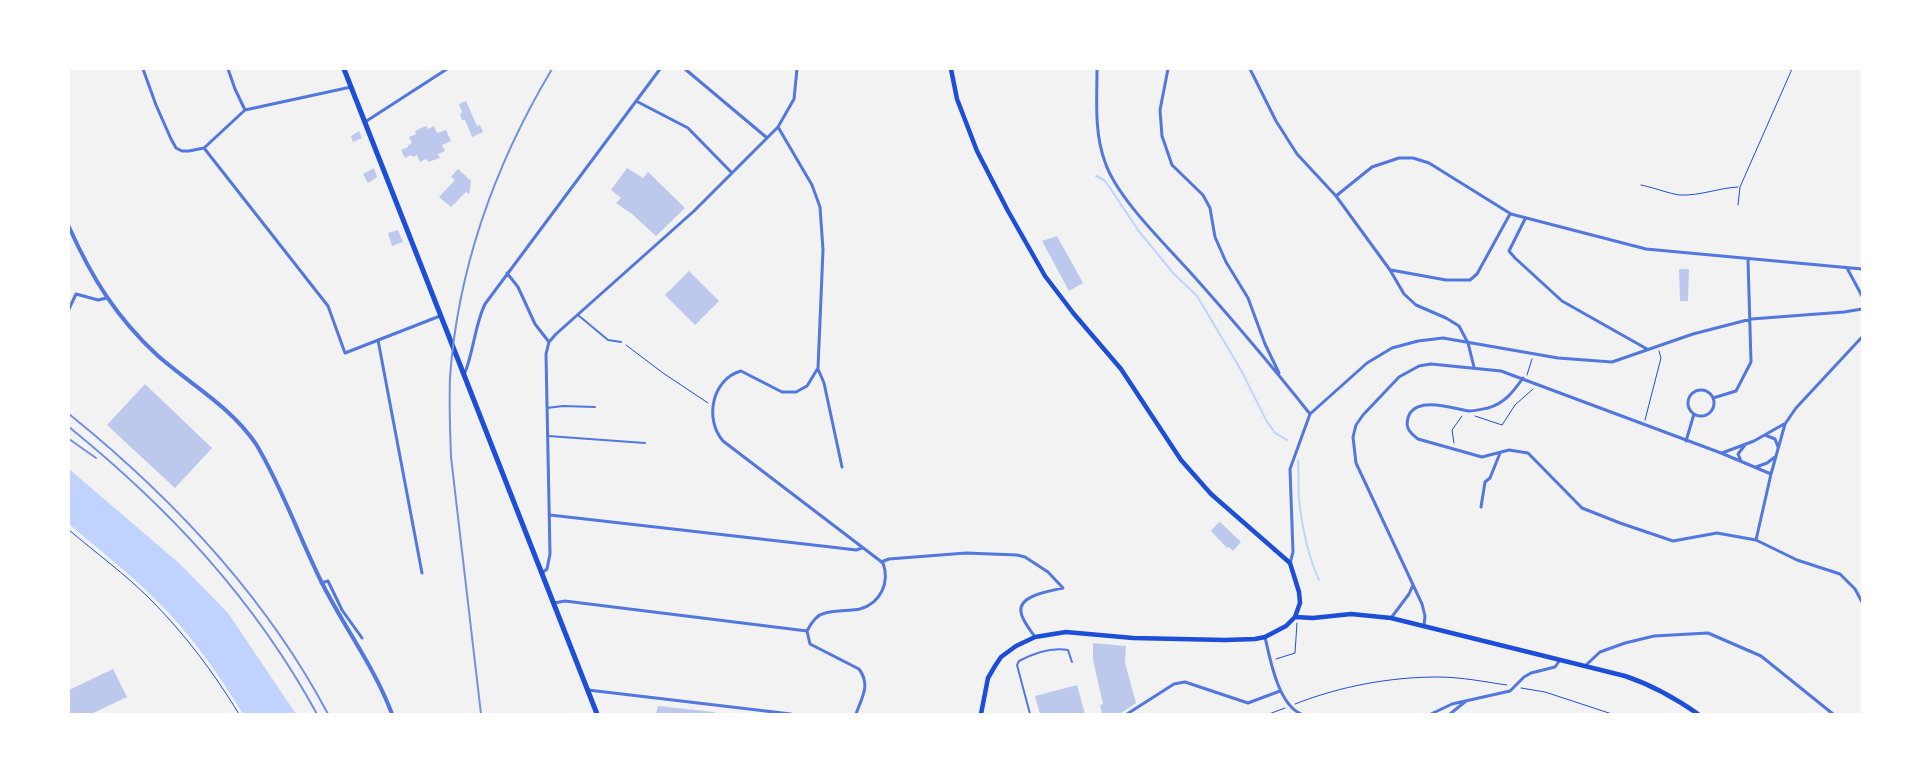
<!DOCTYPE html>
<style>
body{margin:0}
#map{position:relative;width:1931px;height:783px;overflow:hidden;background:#f2f2f2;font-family:Cabin,sans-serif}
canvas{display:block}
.frame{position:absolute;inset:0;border:70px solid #fff;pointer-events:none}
</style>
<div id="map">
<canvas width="1931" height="783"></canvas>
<div class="frame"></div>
</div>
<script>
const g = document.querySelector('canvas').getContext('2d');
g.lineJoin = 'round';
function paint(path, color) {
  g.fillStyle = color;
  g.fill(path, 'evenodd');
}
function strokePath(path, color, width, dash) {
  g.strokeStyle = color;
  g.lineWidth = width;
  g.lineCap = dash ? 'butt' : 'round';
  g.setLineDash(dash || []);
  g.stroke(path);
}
paint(new Path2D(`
 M69,469L180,564L228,613L296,714H243C218,673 190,633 155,599C128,572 98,549 69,524Z`), '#bfd3fe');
strokePath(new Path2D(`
 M1096,176L1104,180L1110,188L1138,230L1173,273L1197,296L1241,370L1266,420L1275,433L1287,440
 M1298,460C1299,473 1298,487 1299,500C1302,526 1308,556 1319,580`), '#bfd3fe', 2);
paint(new Path2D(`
 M466,101L477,126L480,125L483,132L472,137L465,120H462L460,115L462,112L459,104Z
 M426,126L428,129L434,126L437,133L446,130L451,141L442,145L445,151L438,154L440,158L428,162L426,159L420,162L417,155L413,157L411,155L405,158L401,150L408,147V145L412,143L409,137L416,134L415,131Z
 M359,131L362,138L353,142L351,136Z
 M374,168L377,177L368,183L363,174Z
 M627,168L643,178L648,172L685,208L656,236L632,214L616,203L621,198L611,190Z
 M458,169L471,181L470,190L469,194L466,192L451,207L439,197L455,180L451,177Z
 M398,230L403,242L392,246L388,233Z
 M1057,236L1083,283L1069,291L1042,241Z
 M1679,269H1689L1688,301H1680Z
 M689,271L719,301L695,325L665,295Z
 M145,384L212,448L175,488L107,425Z
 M1220,522L1241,542L1233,551L1229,547L1227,548L1211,531L1217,524Z
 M1093,643L1126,646L1125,663L1136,703L1121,713L1123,714H1102L1100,705L1103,704L1093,660Z
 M113,669L127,697L91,714H69V690Z
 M1077,685L1085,714H1040L1035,696Z
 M658,706L715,712V714H656Z`), '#bdc9ec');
strokePath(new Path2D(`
 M1641,185C1652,187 1670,194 1680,195C1700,196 1718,188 1738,187
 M1738,205L1740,187L1792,69
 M626,345L663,373L708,403
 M1527,375L1532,359
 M1475,416L1502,425L1515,405L1533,389
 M1645,420L1661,358L1659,351
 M1454,443L1452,430L1462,416
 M69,530C96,553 125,574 150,599C185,634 214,673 239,714
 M1276,659L1295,653L1297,623
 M1521,688L1545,692L1612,714
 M1295,704C1341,686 1390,677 1438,677C1462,677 1485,682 1507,685
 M1269,714L1285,708`), '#1d4ed8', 1);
strokePath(new Path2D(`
 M578,315L608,340L621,342
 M547,408L563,406L595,407
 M548,436L645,443
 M1030,714L1017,665L1019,661C1034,653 1051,647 1068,650L1072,662`), '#5277de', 2);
strokePath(new Path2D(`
 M143,69L156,105L171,139L176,148L182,151H189L204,148L245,110L351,87
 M228,69L235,89L245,110
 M685,69L766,137
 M797,69L794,99L778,127L812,185L820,207L823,250L818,368L807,386L796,392H782L741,371C712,379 704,419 723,441L883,563C890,582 881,603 860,609C849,611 837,610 825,613C816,615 811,623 807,631
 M1097,69C1097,100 1094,132 1105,162C1117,198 1165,244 1190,272C1232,319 1272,366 1310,414
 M1168,69L1160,110L1162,136L1172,165L1203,195L1210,208L1215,237L1226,262L1248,298L1265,344L1279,373
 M1250,69L1276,121L1297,154L1336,196L1390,270L1404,294L1416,305L1446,318L1459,326L1468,343L1474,367
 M636,101L688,128L731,172
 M365,122L447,69
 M204,148L328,306L345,353L440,316
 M1336,196L1372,167L1399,158H1413L1429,163L1511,214L1646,249L1862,269
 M1525,219L1509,251L1515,258L1562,301L1647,349
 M1847,268L1862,296
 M1391,270L1446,280H1470L1477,274L1510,214
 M507,273L518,287L535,324L549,342
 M69,309L76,294L98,300L107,298
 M378,340L422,573
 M818,369L824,383L842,467
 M464,375C474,352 474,327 485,304L660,69
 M1523,378C1513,392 1505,403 1488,408C1483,409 1475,411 1469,411C1454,409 1421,397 1410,413C1408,417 1406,423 1408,428C1410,433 1413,435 1418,439L1482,457L1509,450L1528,453L1582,508L1620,523L1673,541L1717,533L1756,540L1797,560L1840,574L1855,589L1862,602
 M1688 403a13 13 0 1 1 26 0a13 13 0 1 1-26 0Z
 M1713,398L1736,391L1751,362L1748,260
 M1765,435L1775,439L1778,447
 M1686,441L1694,414
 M1722,453L1754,441L1784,424
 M1741,461L1738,454L1745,445
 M1756,467L1767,463L1775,457
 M1481,507L1485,482L1490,478L1500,453
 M550,515L831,547L856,550L862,548
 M1756,540L1771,474L1785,424L1796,408L1862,337
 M881,562L889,559L966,553L1017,555L1025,557L1048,572L1063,588C1051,591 1018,595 1021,612C1022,621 1030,629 1035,637
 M1290,563L1293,552L1290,469L1310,414L1367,363L1392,348L1418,341L1443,338L1558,358L1612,362L1693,334L1751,319L1844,312L1862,309
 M542,573L547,569L550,554L546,354L549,342L556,334L694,211L778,127
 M321,583L328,581L342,610L362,638
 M554,603L565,601L807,631
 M1391,618L1409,594L1413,585
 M1424,626L1425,616L1422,604L1356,463L1353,437L1356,425L1363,415L1399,377L1419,366L1431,364L1501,371L1721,453L1771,474
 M807,631L810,644L859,669C871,685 862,697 856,714
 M1265,637C1270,659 1278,704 1301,714
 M1585,666L1600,652L1625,643L1654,636L1708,633L1761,656L1833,714
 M588,690L791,714
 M1127,714L1174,684L1185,682L1248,703L1280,691
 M1431,714L1452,704L1510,691L1524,677L1531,673L1555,667L1560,660
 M1450,714L1466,701`), '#5277de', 3);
strokePath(new Path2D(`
 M69,227C92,278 116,317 157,355C191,385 230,406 256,444C282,487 299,537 322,583C344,627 375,668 392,714`), '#5277de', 4);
strokePath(new Path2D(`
 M951,69L957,99L977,151L1008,211L1045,276L1074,314L1121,369L1181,460L1211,494L1290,563L1299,592L1300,603L1295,617L1286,626L1265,637L1255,639L1225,640L1133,638L1066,632L1035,637L1016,646L1001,657L995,666L988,678L981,714
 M1295,617L1313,618L1351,614L1391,618L1625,676C1652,685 1675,698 1698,714`), '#1d4ed8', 4.5);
strokePath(new Path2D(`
 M344,69L597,714`), '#1d4ed8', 5);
strokePath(new Path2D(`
 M69,414C173,498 265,595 328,714
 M69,427C170,509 254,599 317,714
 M69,439L96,458
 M481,714L451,457C450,430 449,404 450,377C458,267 496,163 552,69`), '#7290e2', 2);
</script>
